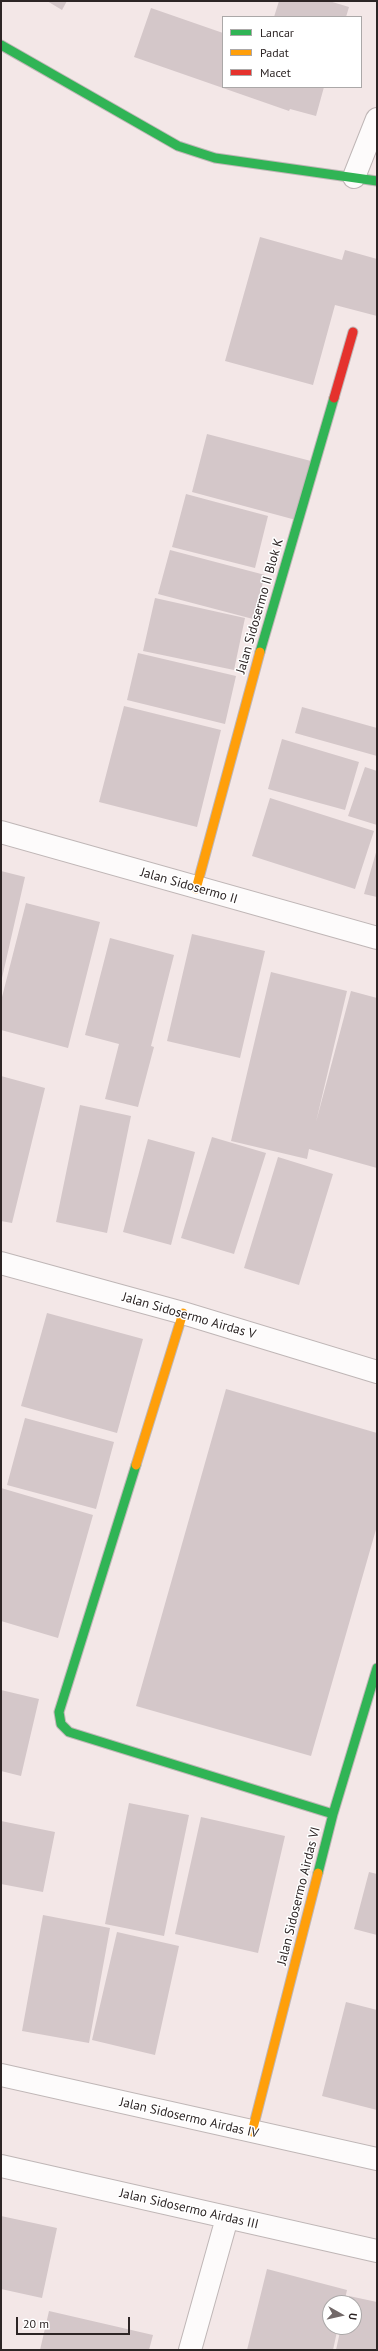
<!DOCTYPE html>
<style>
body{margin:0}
#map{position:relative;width:378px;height:2351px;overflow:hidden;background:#f3e7e7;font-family:"PT Sans",sans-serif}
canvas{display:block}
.frame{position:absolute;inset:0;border:2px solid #2d2525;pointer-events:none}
.legend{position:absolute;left:222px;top:16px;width:140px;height:72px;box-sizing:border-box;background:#fff;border:1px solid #aba8a8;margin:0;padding:5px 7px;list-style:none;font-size:12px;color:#2d2525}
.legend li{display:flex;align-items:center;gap:8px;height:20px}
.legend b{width:20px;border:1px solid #aba8a8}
.north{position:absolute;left:322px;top:2295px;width:40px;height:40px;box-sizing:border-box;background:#fff;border:1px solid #aba8a8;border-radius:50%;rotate:98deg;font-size:11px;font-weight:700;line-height:16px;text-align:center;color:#2d2525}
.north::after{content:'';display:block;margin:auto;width:14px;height:18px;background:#726969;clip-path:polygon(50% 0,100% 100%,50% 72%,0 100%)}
.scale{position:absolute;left:16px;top:2317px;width:114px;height:18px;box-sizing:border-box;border:2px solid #2d2525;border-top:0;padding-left:5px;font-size:12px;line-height:14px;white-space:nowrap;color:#2d2525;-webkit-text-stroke:3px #fff;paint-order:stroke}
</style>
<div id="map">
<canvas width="378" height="2351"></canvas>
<div class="frame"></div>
<ul class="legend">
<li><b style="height:5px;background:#30b455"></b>Lancar</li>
<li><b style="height:5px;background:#ff9f0a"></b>Padat</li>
<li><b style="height:5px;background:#e5322d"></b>Macet</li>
</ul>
<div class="north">U</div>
<div class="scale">20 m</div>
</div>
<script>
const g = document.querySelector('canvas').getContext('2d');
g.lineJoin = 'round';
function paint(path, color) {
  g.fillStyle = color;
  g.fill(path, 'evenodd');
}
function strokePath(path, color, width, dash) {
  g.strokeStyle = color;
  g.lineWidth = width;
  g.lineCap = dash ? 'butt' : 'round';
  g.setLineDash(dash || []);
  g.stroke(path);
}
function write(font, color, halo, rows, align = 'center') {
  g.font = font + ' "PT Sans",sans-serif';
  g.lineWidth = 3;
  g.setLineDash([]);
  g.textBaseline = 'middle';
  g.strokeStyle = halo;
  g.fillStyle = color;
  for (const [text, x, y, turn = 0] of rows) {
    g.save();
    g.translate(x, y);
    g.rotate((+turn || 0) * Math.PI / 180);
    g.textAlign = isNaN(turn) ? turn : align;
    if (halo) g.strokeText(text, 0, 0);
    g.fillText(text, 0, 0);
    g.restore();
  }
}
paint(new Path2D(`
 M47,1H67L62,10Z
 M279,1H329L349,7L346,17H274Z
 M151,8L223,33V87H324L316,116L290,109L289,111L134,57Z
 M260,237L342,260L345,250L377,259V316L335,305L313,385L225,361Z
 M207,434L311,461L296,520L192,492Z
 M186,494L268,516L255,568L172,547Z
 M170,550L265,575L253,619L158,594Z
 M155,598L245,618L234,670L143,651Z
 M138,653L236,676L225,724L127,700Z
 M124,706L221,730L197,827L99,802Z
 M302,707L377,728V756L295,733Z
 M282,739L359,762L345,810L268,789Z
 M365,767L377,771V825L348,816Z
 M270,798L374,831L355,889L252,856Z
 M377,849V897L364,894Z
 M1,871L25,877L2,978H1Z
 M26,903L100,922L68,1048L1,1030V1001Z
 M192,934L265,951L240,1058L167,1041Z
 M110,938L174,955L151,1046L154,1047L138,1107L105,1099L119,1044L85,1035Z
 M271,972L347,991L316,1122L351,991L377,998V1168L309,1149L307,1159L231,1141Z
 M1,1076L45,1088L12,1223L1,1221Z
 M80,1105L131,1116L107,1233L56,1222Z
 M212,1137L266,1153L234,1254L181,1238Z
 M148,1139L195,1152L171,1245L123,1232Z
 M278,1157L333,1174L299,1285L244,1268Z
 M47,1313L143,1339L117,1433L21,1406Z
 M226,1389L377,1433V1526L311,1756L136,1706Z
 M25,1418L114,1442L96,1509L7,1485Z
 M1,1488L93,1515L58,1638L1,1621Z
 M1,1690L39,1699L21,1776L1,1771Z
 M129,1803L189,1815L164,1936L105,1924Z
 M201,1817L285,1836L258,1953L175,1934Z
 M1,1821L55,1832L43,1892L1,1884Z
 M369,1872L377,1874V1935L354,1929Z
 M43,1915L110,1928L89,2043L22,2031Z
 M117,1932L179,1946L155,2055L92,2040Z
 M346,2002L377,2010V2110L322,2096Z
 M1,2216L57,2228L42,2298L1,2289Z
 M267,2269L347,2290L344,2303H330V2327H338L333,2350H247Z
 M349,2296L377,2302V2350H336L341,2327H354V2303H347Z
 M49,2311L153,2335L149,2350H40Z`), '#d4c7c9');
const street = new Path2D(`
 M354,177L377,119
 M1,832L377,938
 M1,1263L183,1313L377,1372
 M1,2075L377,2159
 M1,2166L377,2251
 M190,2350L227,2218`);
const fast = new Path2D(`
 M1,45L178,146L215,158L377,181
 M260,652L334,398
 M136,1465L59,1712L61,1724L69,1732L333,1814
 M318,1873L333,1814L377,1668`);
const slow = new Path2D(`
 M196,889L260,652
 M136,1465L183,1313
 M252,2132L318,1873`);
const jam = new Path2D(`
 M334,398L353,332`);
strokePath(street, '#bfb6b6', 24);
strokePath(fast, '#bfb6b6', 11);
strokePath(slow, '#bfb6b6', 11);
strokePath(jam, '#bfb6b6', 11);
strokePath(street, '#fdfbfb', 22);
strokePath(fast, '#30b455', 9);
strokePath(slow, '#ff9f0a', 9);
strokePath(jam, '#e5322d', 9);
write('13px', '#2d2525', '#fff', [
 ["Jalan Sidosermo II Blok K",260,606,-74],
 ["Jalan Sidosermo II",189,886,16],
 ["Jalan Sidosermo Airdas V",189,1316,16],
 ["Jalan Sidosermo Airdas VI",299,1896,-76],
 ["Jalan Sidosermo Airdas IV",189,2118,13],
 ["Jalan Sidosermo Airdas III",189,2209,13]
]);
</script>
